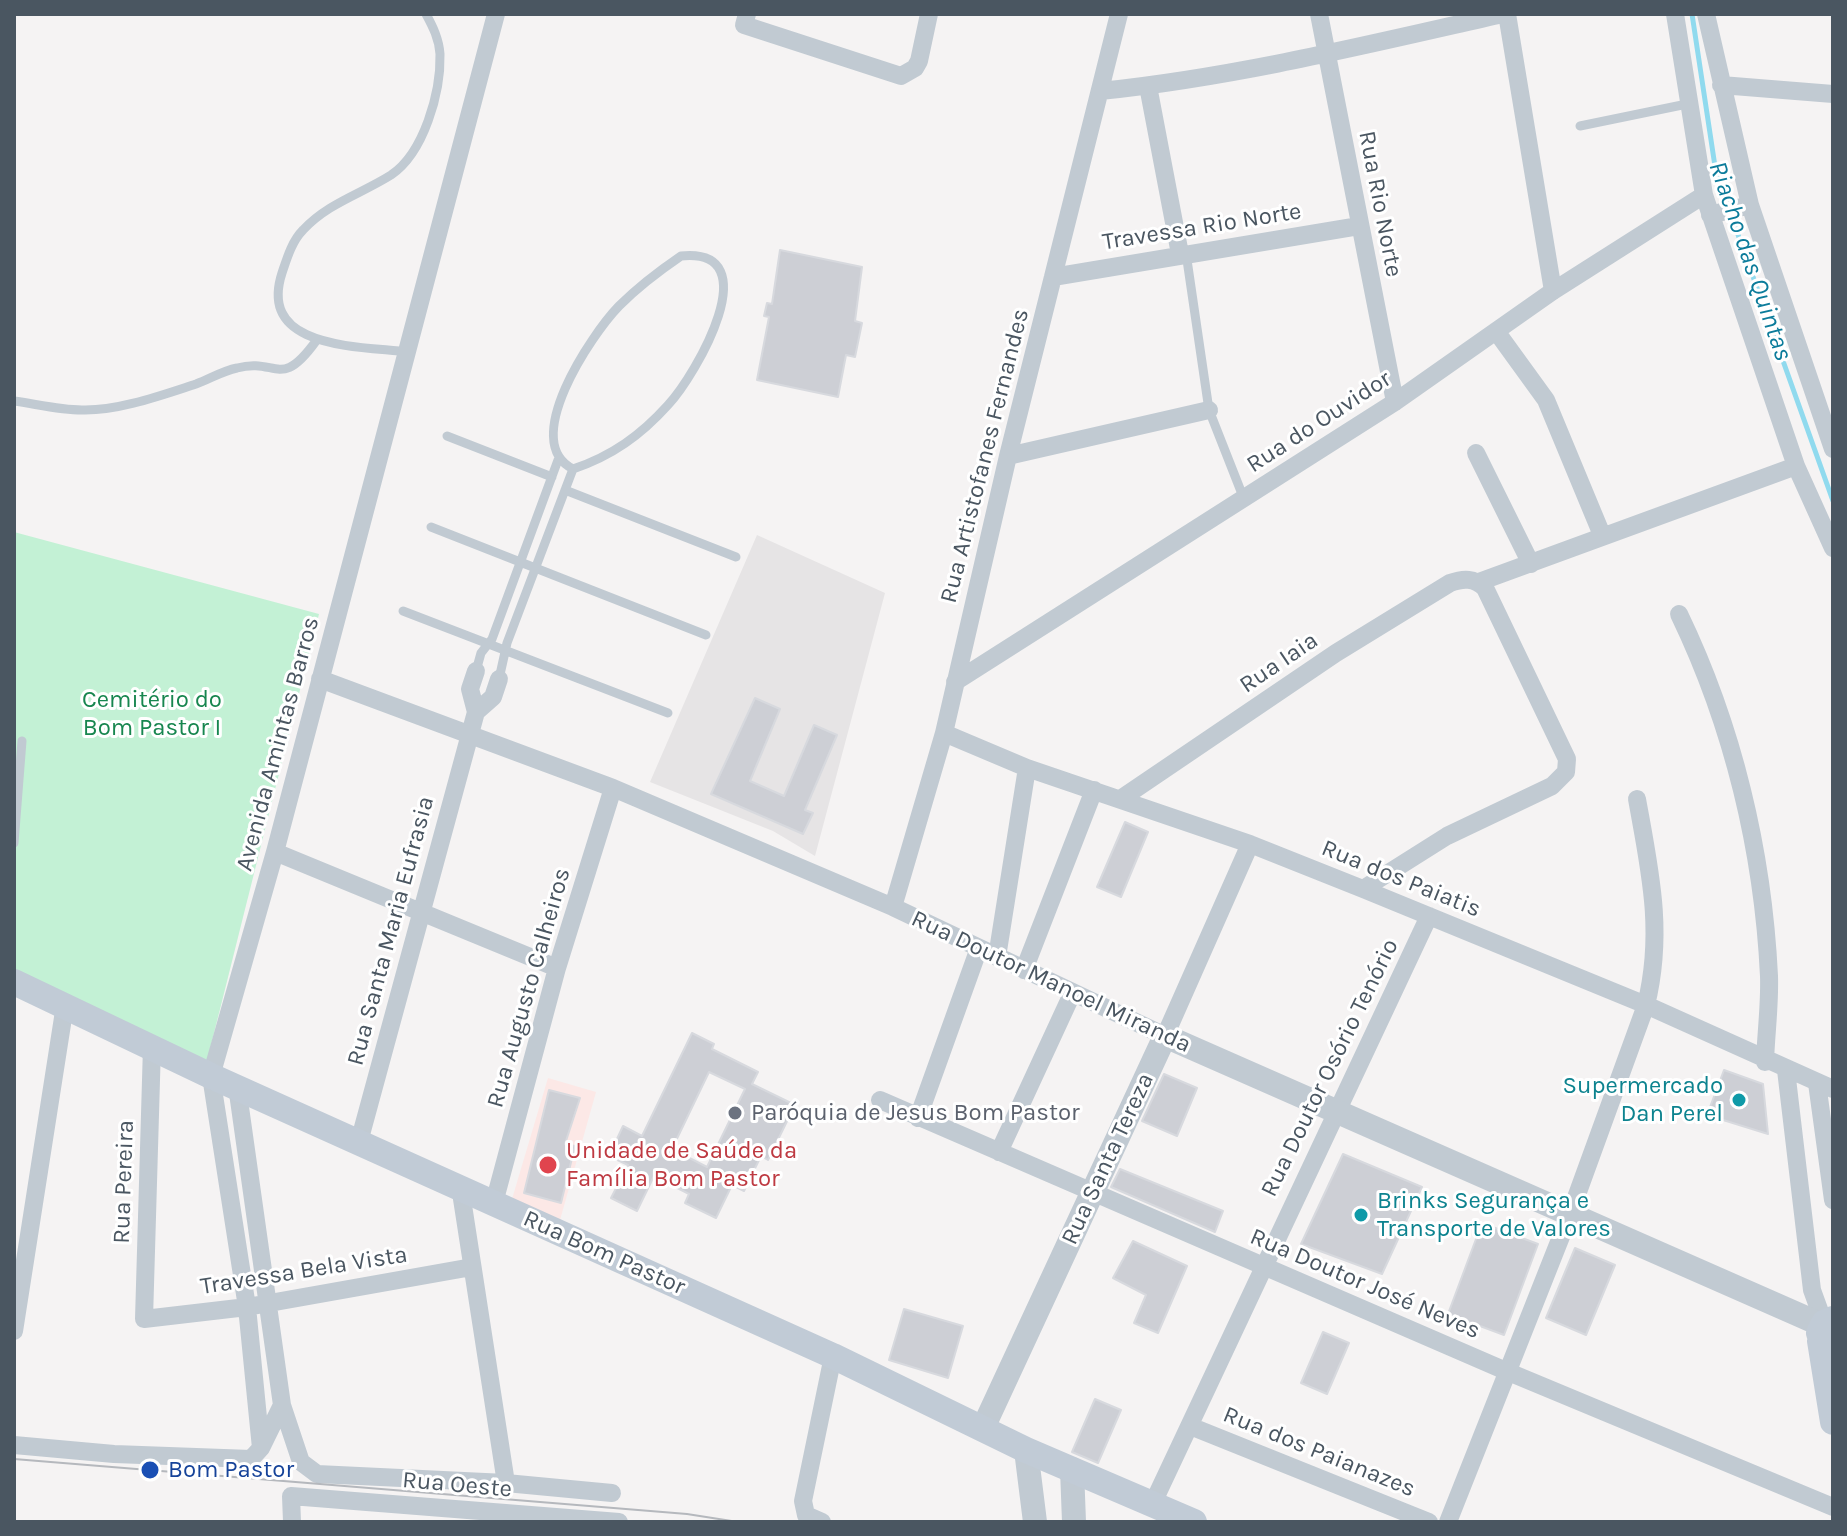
<!DOCTYPE html>
<meta charset="utf-8">
<style>
body{margin:0}
#map{position:relative;width:1847px;height:1536px;overflow:hidden;background:#f5f3f3;font-family:Karla,sans-serif}
canvas{display:block}
.frame{position:absolute;inset:0;border:16px solid #4a5661;pointer-events:none}
</style>
<div id="map">
<canvas width="1847" height="1536"></canvas>
<div class="frame"></div>
</div>
<script>
const g = document.querySelector('canvas').getContext('2d');
g.lineJoin = 'round';
function paint(path, color) {
  g.fillStyle = color;
  g.fill(path, 'evenodd');
}
function strokePath(path, color, width, dash) {
  g.strokeStyle = color;
  g.lineWidth = width;
  g.lineCap = dash ? 'butt' : 'round';
  g.setLineDash(dash || []);
  g.stroke(path);
}
function write(font, color, halo, rows, align = 'center') {
  g.font = font + ' Karla,sans-serif';
  g.lineWidth = 6;
  g.setLineDash([]);
  g.textBaseline = 'middle';
  g.strokeStyle = halo;
  g.fillStyle = color;
  for (const [text, x, y, turn = 0] of rows) {
    g.save();
    g.translate(x, y);
    g.rotate((+turn || 0) * Math.PI / 180);
    g.textAlign = isNaN(turn) ? turn : align;
    if (halo) g.strokeText(text, 0, 0);
    g.fillText(text, 0, 0);
    g.restore();
  }
}
paint(new Path2D(`
 M757,535L885,593L815,856L773,831L650,782Z`), '#e6e4e5');
paint(new Path2D(`
 M548,1078L596,1092L560,1220L512,1199Z`), '#fce8e6');
paint(new Path2D(`
 M14,532L319,614L206,1065L14,975Z`), '#c3f1d5');
strokePath(new Path2D(`
 M1692,14L1716,173L1833,501`), '#90daee', 5);
const building = new Path2D(`
 M780,250L862,267L855,321L862,323L855,357L846,355L838,397L757,380L769,317L764,316L767,303L772,304Z
 M755,698L780,709L750,781L784,796L814,725L837,735L805,810L813,813L803,834L711,794Z
 M1125,822L1148,832L1121,897L1097,887Z
 M692,1033L714,1044L712,1049L758,1072L752,1084L795,1105L768,1160L761,1156L744,1191L732,1185L716,1218L685,1203L689,1194L654,1176L637,1211L611,1198L628,1165L609,1156L623,1126L642,1136ZM709,1072L745,1089L707,1167L672,1149Z
 M1724,1070L1763,1084L1768,1134L1707,1115Z
 M1164,1074L1197,1088L1177,1136L1142,1121Z
 M549,1090L580,1098L565,1144L575,1146L561,1203L524,1193Z
 M1343,1154L1422,1187L1382,1274L1301,1244Z
 M1120,1169L1223,1211L1215,1232L1111,1187Z
 M1482,1223L1538,1244L1504,1335L1448,1314Z
 M1133,1241L1187,1266L1158,1333L1134,1323L1146,1295L1113,1278Z
 M1575,1248L1615,1265L1586,1335L1546,1318Z
 M904,1309L963,1326L948,1378L889,1360Z
 M1323,1332L1349,1343L1327,1394L1301,1383Z
 M1095,1399L1121,1410L1098,1463L1072,1452Z`);
paint(building, '#cdcfd5');
strokePath(building, '#d7d9de', 2);
strokePath(new Path2D(`
 M1580,126L1687,104
 M1186,253L1209,410L1244,499
 M681,256C770,247 696,375 668,405C641,435 612,456 573,469C519,442 591,335 619,306C638,287 659,271 681,256Z
 M408,352C361,346 257,350 282,273C287,258 292,241 303,230C328,203 361,194 391,175C424,153 441,92 440,54C439,39 433,27 426,14
 M14,401C36,404 59,410 82,410C118,411 162,395 196,384C210,379 222,371 237,368C277,357 280,391 316,341
 M447,436L552,477
 M565,490L736,557
 M431,527L706,635
 M403,611L668,713
 M476,671L481,653L492,639L558,460
 M499,679L507,643L573,469
 M14,843L22,741`), '#c1cad2', 9);
strokePath(new Path2D(`
 M747,14L744,25L901,76L915,68L919,61L929,14
 M1319,14L1395,402
 M1507,14L1553,291
 M1675,14L1704,195L1796,466L1833,548
 M1706,14L1750,205L1833,449
 M1721,85L1833,94
 M1148,86L1180,254
 M1100,91C1236,77 1370,44 1503,14
 M1710,215L1750,205
 M1053,277L1359,226
 M1496,331L1546,400L1602,535
 M1476,453L1531,564
 M1008,456L1209,410
 M1479,582L1796,466
 M1679,614C1733,726 1763,851 1769,976C1770,1004 1766,1033 1765,1062
 M320,679L613,788L893,907L1165,1036L1250,844
 M955,682L1395,402L1553,291L1704,195
 M476,712L493,697L499,679
 M944,733L1027,768L1250,844L1363,889L1646,1005L1833,1089
 M1122,798L1336,653L1450,583C1464,578 1474,578 1485,588L1567,759L1566,772L1552,786L1447,836L1363,889
 M275,852L557,968
 M893,907L944,733L1008,456L1119,14
 M997,957L1027,768
 M1024,970L1094,790
 M152,1046L144,1319L247,1307L472,1267
 M1786,1070L1812,1290L1824,1323
 M1817,1083L1833,1200
 M237,1086L282,1405L301,1462L317,1474L506,1483
 M880,1100L1506,1371L1833,1507
 M918,1118L979,948
 M359,1142L476,712L470,689L476,671
 M999,1152L1072,994
 M460,1186L506,1483L612,1493
 M494,1203L557,968L613,788
 M14,1331L65,1005
 M1190,1426L1429,1522
 M14,1445L114,1454L251,1459L261,1448L282,1405
 M261,1448L247,1307L211,1076L275,852L496,14
 M1153,1503L1429,916
 M292,1522L291,1496L619,1522
 M822,1522L806,1515L803,1501L833,1356
 M1448,1522L1570,1214L1646,1005C1664,932 1650,871 1637,799`), '#c1cad2', 18);
strokePath(new Path2D(`
 M983,1428L1165,1036L1822,1325
 M1026,1450L1035,1522
 M1072,1469L1074,1522`), '#c1cad2', 24);
strokePath(new Path2D(`
 M14,982L211,1076L833,1356L1026,1450L1194,1522
 M1820,1341L1833,1422
 M1830,1351L1823,1346L1819,1333L1824,1323L1833,1319`), '#c1cbd6', 26);
strokePath(new Path2D(`
 M14,1459L687,1514L738,1522`), '#b5b8bd', 2);
for (const [x, y, r, color] of [
 [1739,1100,8,"#0f9aa8"],
 [735,1113,8,"#6b7280"],
 [548,1165,10,"#e0444e"],
 [1361,1215,8,"#0f9aa8"],
 [150,1470,10,"#1a4fb4"]
]) {
  const dot = new Path2D();
  dot.arc(x, y, r, 0, 2 * Math.PI);
  g.fillStyle = color;
  g.fill(dot);
  strokePath(dot, '#fff', 3);
}
write('24px', '#4a5661', '#fff', [
 ["Rua Rio Norte",1380,204,79],
 ["Travessa Rio Norte",1202,227,-9],
 ["Rua do Ouvidor",1319,422,-33],
 ["Rua Artistofanes Fernandes",985,456,-76],
 ["Rua Iaia",1279,663,-34],
 ["Avenida Amintas Barros",278,744,-75],
 ["Rua dos Paiatis",1401,879,22],
 ["Rua Santa Maria Eufrasia",391,931,-75],
 ["Rua Doutor Manoel Miranda",1051,982,25],
 ["Rua Augusto Calheiros",529,988,-74],
 ["Rua Doutor Osório Tenório",1330,1068,-64],
 ["Rua Santa Tereza",1108,1159,-65],
 ["Rua Pereira",124,1182,-88],
 ["Rua Bom Pastor",604,1253,24],
 ["Travessa Bela Vista",304,1271,-9],
 ["Rua Doutor José Neves",1365,1284,23],
 ["Rua dos Paianazes",1319,1452,22],
 ["Rua Oeste",457,1485,5]
]);
write('24px', '#17864f', '#fff', [
 ["Cemitério do",152,700],
 ["Bom Pastor I",152,728]
]);
write('24px', '#0d838f', '#fff', [
 ["Supermercado",1723,1086],
 ["Dan Perel",1723,1114],
 ["Brinks Segurança e",1377,1201,"left"],
 ["Transporte de Valores",1377,1229,"left"]
], 'right');
write('24px', '#5b616d', '#fff', [
 ["Paróquia de Jesus Bom Pastor",751,1113]
], 'left');
write('24px', '#be3a42', '#fff', [
 ["Unidade de Saúde da",566,1151],
 ["Família Bom Pastor",566,1179]
], 'left');
write('24px', '#164399', '#fff', [
 ["Bom Pastor",168,1470]
], 'left');
write('italic 26px', '#0c7c9b', '#fff', [
 ["Riacho das Quintas",1750,261,71]
]);
</script>
